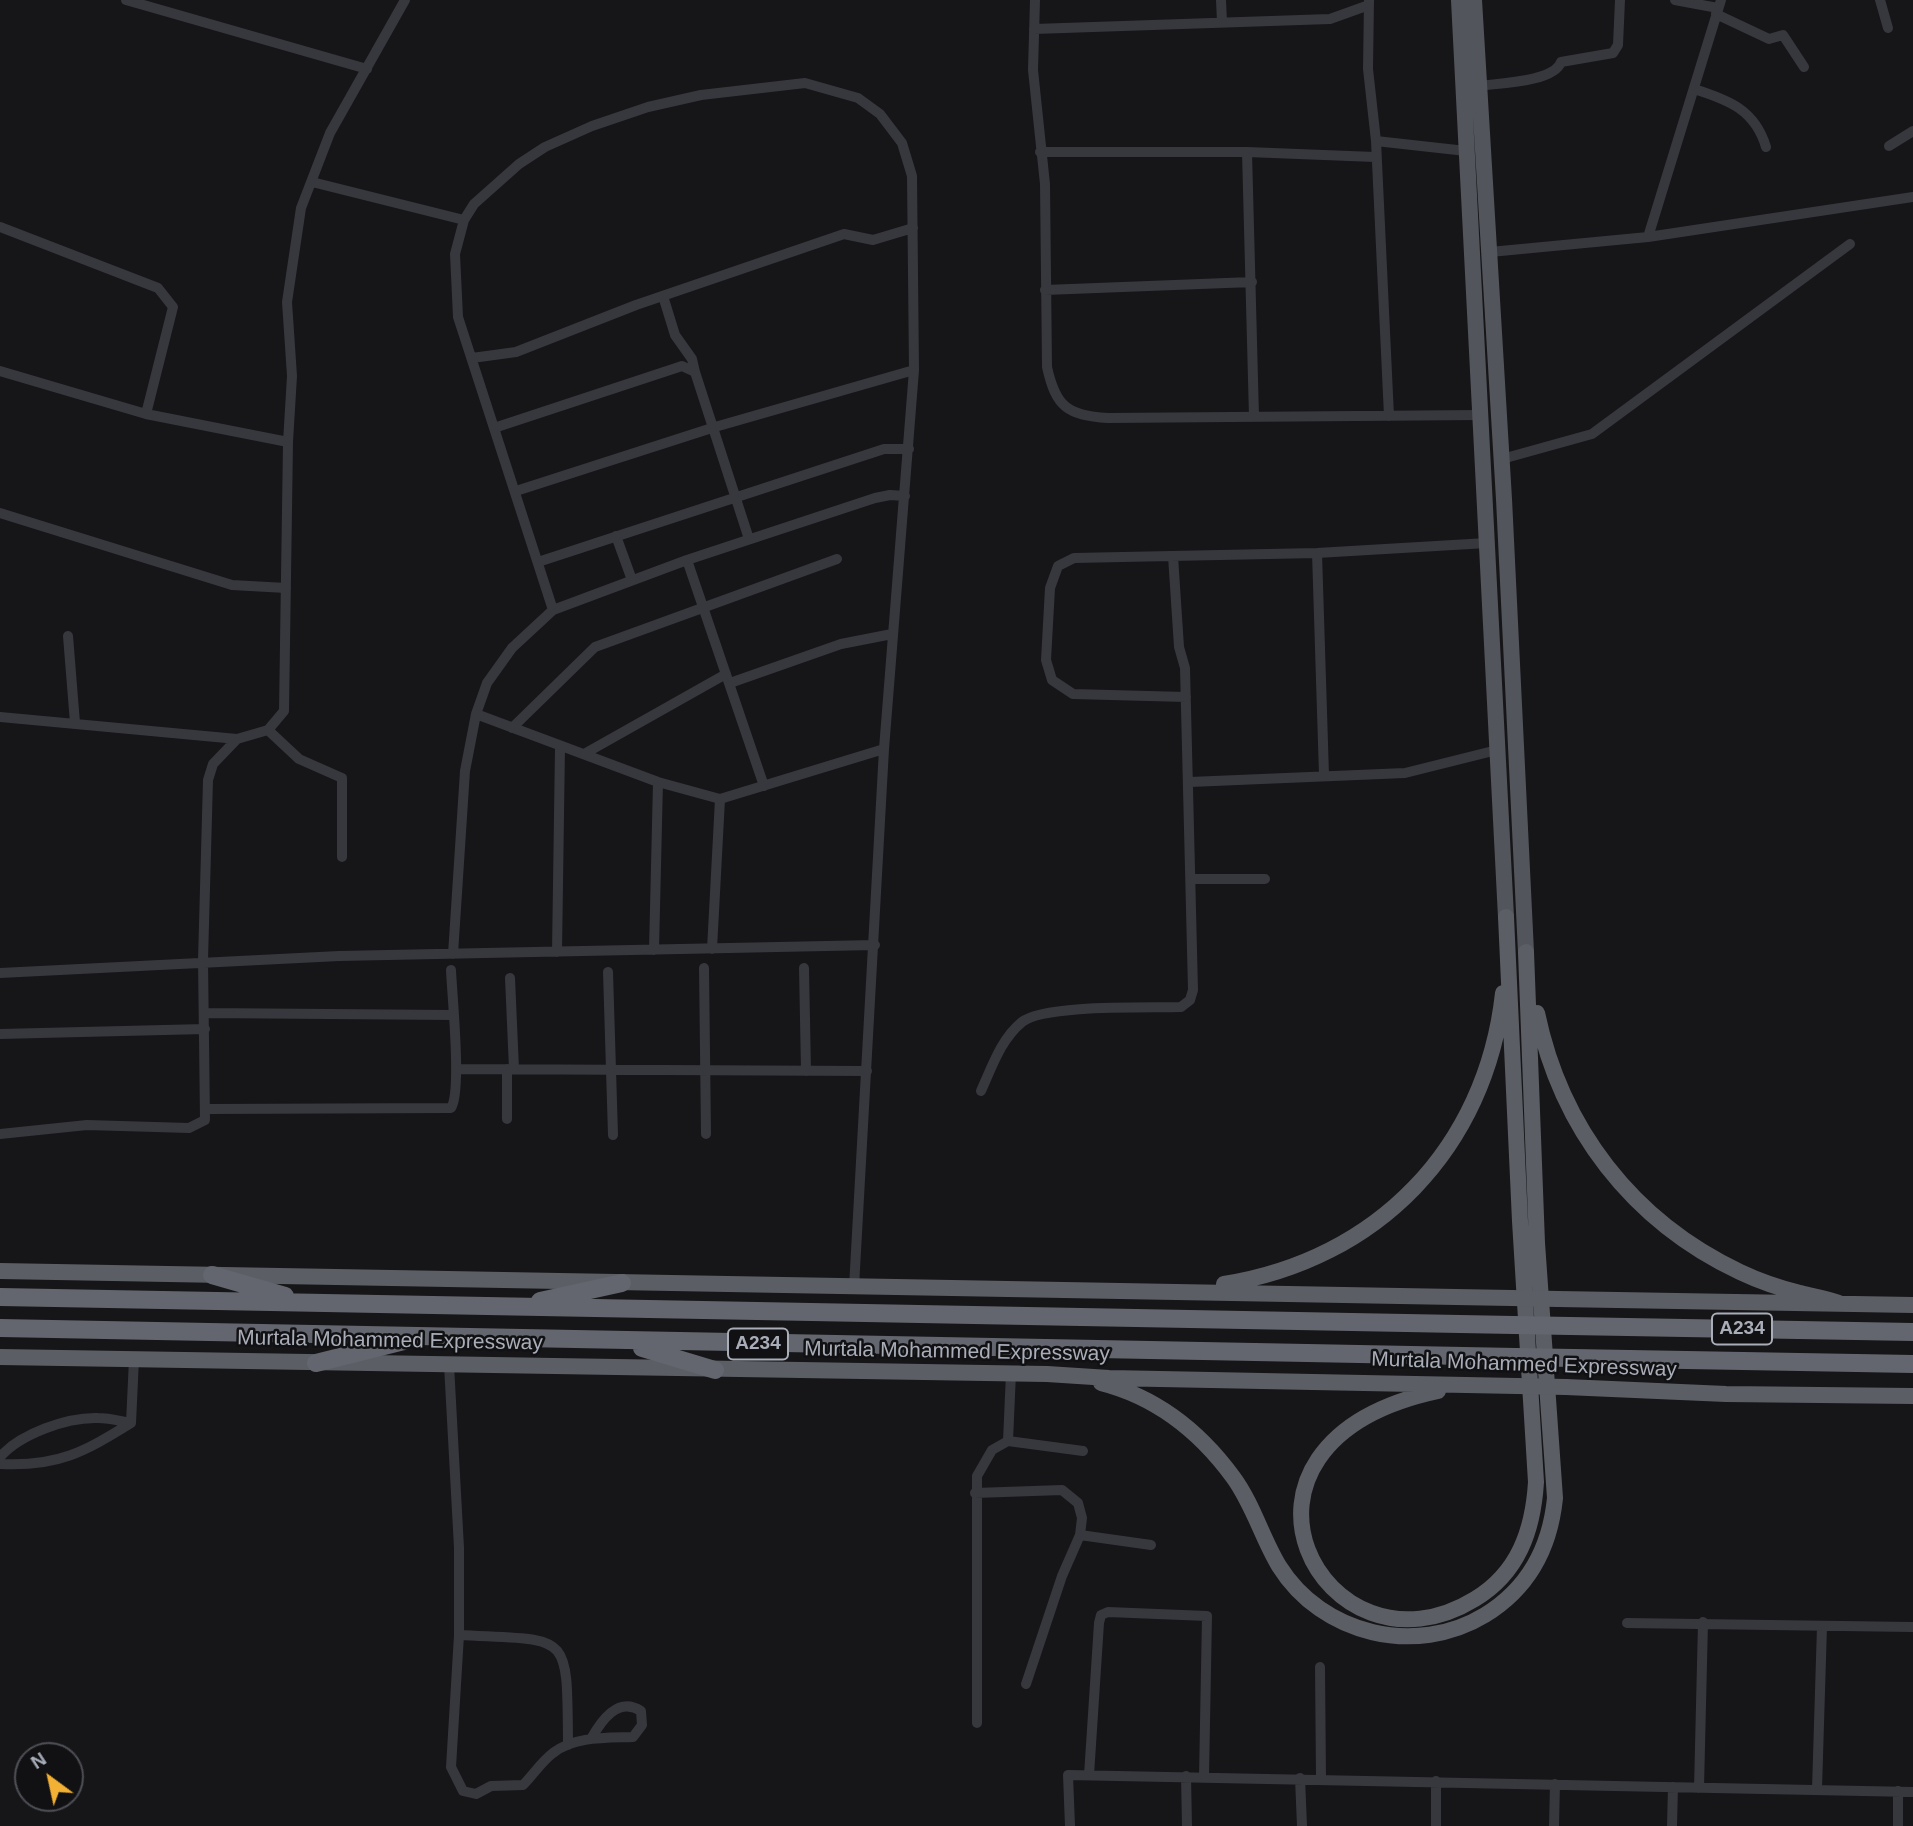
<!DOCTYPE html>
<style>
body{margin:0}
#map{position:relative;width:1913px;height:1826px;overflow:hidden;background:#161618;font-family:Helvetica,sans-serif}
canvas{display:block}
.north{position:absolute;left:14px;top:1742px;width:70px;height:70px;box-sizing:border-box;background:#111113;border:2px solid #4d4f55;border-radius:50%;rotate:327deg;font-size:19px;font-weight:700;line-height:28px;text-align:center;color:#a8adb8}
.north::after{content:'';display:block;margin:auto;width:24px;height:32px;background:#f2b134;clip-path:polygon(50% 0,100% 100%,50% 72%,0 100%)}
</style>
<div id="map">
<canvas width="1913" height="1826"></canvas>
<div class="north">N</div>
</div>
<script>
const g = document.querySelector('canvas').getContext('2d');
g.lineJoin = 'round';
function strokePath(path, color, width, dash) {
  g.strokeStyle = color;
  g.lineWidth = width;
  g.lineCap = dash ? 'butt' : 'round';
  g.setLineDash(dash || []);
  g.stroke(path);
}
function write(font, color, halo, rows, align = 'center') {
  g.font = font + ' Helvetica,sans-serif';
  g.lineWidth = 5;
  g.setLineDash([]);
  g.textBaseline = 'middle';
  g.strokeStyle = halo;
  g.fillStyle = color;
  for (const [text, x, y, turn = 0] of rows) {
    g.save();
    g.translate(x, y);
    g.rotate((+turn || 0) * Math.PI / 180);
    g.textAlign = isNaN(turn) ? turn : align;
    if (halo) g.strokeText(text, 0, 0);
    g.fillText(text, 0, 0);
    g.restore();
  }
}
strokePath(new Path2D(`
 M126,0L367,69
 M1035,0L1033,70L1045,184L1047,367C1056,408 1068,415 1108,418L1480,415
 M1221,0L1222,22
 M1369,0L1368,69L1376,141L1389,416
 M1675,0L1718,8
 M1880,0L1888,28
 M1716,14L1769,39L1783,35L1804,67
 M1034,29L1330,19L1369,5
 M1479,86C1499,83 1554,82 1561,62L1613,53L1618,45L1620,0
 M1694,89C1729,100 1755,110 1766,147
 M1376,141L1466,151
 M1889,146L1913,131
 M1040,152H1247L1375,157
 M1247,152L1254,417
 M312,182L464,220
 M0,227L158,288L173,307L146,414
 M1648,237L1721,0
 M1490,252L1648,237L1913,197
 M1045,290L1252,282
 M663,296L675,335L692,359L695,372
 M472,358L516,352L636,305L844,234L873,240L913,228
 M0,371L146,414L288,442L284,711L268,730L237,739
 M494,428L682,366L695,372L749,539
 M288,442L292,376L287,302L301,208L330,133L405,0
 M1502,459L1592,434L1850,244
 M516,491L715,427L914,370
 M0,513L232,585L286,588
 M616,536L632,580
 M1317,553L1324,775
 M687,560L764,786
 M538,562L884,449H909
 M553,610L458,317L455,254L464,220L474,204L519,164L545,147L592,126L648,107L701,95L805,83L858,98L880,114L902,143L912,176L914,370L884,749L854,1287
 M68,636L75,723
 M730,683L841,644L892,634
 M1186,697L1073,694L1052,680L1046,660L1050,588L1058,566L1074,558L1317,553L1487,543
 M476,714L658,782L720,799L884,749
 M0,717L237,739L213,764L208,780L203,960L205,1120L189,1128L87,1125L0,1134
 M512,728L595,647L837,559
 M268,730L299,759L342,778V857
 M584,754L726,674
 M1190,782L1405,773L1497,750
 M1192,879H1265
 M712,949L720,799
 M654,950L658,782
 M557,952L560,747
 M453,954L465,771L476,714L487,683L512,648L553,610L687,560L875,498L890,495L905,496
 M704,968L706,1134
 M804,968L806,1071
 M608,972L613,1135
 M0,973L339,956L875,945
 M510,978L514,1069
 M204,1013L453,1015
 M0,1034L205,1029
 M456,1069L867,1071
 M507,1069V1119
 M981,1091C992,1067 1001,1039 1022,1022C1044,1004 1149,1008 1181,1007L1190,1000L1193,990L1185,668L1179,647L1173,556
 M207,1109L451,1108C462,1092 452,995 451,970
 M449,1365L459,1548V1635L451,1767L463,1791L476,1794L491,1786L523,1785C533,1775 542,1761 553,1753C574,1736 608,1738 633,1737L642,1725L641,1711C618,1696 601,1721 591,1739
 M131,1423L134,1359
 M1008,1441L1083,1451
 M0,1457C20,1434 67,1417 98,1418C109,1418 120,1421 131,1423
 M0,1464C58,1467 84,1452 131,1423
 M975,1493L1062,1490L1078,1503L1082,1518L1080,1535L1062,1576L1026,1684
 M1080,1535L1151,1545
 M1627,1623L1913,1627
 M459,1635C571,1641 567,1629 568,1745
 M1320,1667L1321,1778
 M977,1723V1476L992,1450L1008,1441L1011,1373
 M1089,1775L1099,1623L1101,1615L1108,1612L1207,1616L1204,1777
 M1186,1776L1187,1826
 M1300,1778L1302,1826
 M1436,1781V1826
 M1699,1788L1703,1622
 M1817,1789L1822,1626
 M1070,1826L1068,1775L1913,1792
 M1554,1826L1555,1784
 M1672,1826L1673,1787
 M1898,1826V1791`), '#37383d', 10);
strokePath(new Path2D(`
 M1459,0L1506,917
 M1474,0L1504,499L1526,952`), '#53555c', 16);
strokePath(new Path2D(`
 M1537,1013C1561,1128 1632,1221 1740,1272C1759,1281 1779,1288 1800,1293C1814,1297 1828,1298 1841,1304
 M0,1271L1512,1298
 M1224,1284C1377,1260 1486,1148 1503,993
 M1558,1299L1913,1305
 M0,1357L1047,1374L1109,1378L1517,1386
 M1101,1383C1156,1397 1200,1432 1233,1477C1253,1504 1262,1538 1279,1566C1322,1635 1416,1657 1485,1615C1529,1588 1550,1548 1555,1498L1537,1243L1526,952
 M1566,1387L1726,1394L1913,1396
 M1438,1391C1191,1444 1325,1691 1475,1599C1518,1573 1533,1531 1536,1482L1520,1221L1506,917`), '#5b5e65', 16);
strokePath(new Path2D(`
 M212,1275L285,1296
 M0,1297L1514,1325
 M540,1301L622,1283
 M1570,1326L1913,1332
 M0,1328L1516,1357
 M642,1348L715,1370
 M1573,1358L1913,1364
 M316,1363L404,1341`), '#63666e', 18);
strokePath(new Path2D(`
 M1512,1298L1558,1299
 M1517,1386L1566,1387`), '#5b5e65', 16);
strokePath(new Path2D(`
 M1514,1325L1570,1326
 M1516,1357L1573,1358`), '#63666e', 18);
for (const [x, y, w] of [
 [1742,1329,60],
 [758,1344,60]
]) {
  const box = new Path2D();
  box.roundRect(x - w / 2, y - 15.5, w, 31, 5);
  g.fillStyle = '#111113';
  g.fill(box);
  strokePath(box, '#a8adb8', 2);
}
write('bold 19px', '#a8adb8', null, [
 ["A234",1742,1329],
 ["A234",758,1344]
]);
write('21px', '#a8adb8', '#111113', [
 ["Murtala Mohammed Expressway",390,1341,1],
 ["Murtala Mohammed Expressway",957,1352,1],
 ["Murtala Mohammed Expressway",1524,1365,2]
]);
</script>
